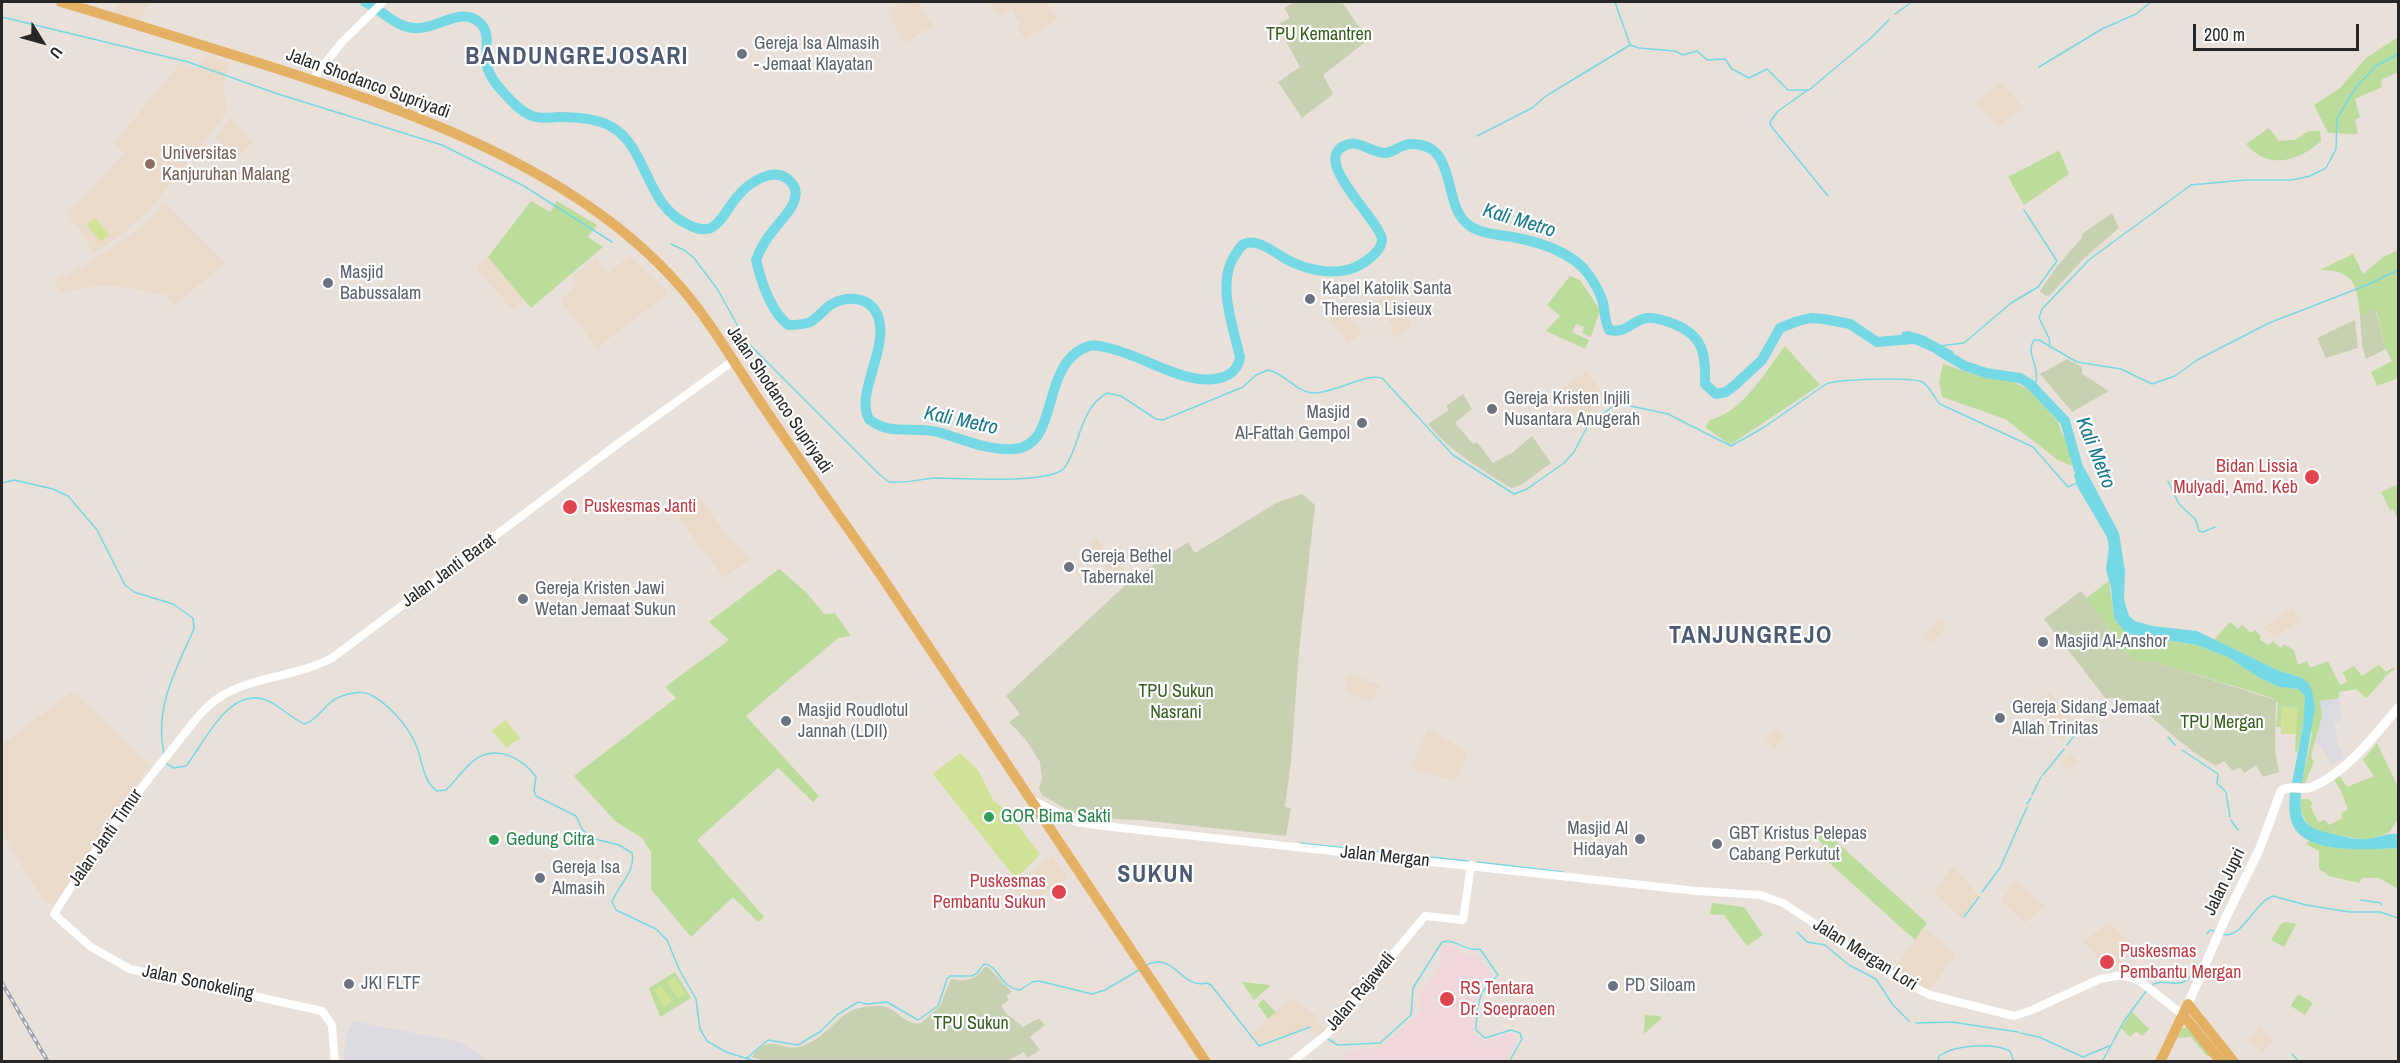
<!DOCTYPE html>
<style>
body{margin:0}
#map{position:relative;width:2400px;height:1063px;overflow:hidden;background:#e9e0da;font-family:"Archivo Narrow",sans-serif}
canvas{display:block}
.frame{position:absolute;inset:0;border:3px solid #272727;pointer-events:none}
.north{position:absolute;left:12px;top:12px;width:60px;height:60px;-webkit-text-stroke:4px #fff;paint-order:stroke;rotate:127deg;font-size:16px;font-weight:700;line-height:24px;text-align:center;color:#272727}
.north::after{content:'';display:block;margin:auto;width:21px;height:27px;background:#272727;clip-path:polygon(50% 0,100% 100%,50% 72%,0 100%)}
.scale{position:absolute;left:2193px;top:24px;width:166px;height:27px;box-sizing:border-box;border:3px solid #272727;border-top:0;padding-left:8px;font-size:18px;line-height:21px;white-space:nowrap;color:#272727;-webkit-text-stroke:4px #fff;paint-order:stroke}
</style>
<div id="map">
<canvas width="2400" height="1063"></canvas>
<div class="frame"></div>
<div class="north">U</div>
<div class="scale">200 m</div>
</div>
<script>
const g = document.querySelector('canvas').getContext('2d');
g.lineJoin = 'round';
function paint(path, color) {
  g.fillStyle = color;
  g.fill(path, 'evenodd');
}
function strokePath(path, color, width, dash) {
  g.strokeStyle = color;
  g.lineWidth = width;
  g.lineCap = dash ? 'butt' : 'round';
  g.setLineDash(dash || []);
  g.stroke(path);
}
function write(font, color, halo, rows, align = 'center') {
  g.font = font + ' "Archivo Narrow",sans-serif';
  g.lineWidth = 4.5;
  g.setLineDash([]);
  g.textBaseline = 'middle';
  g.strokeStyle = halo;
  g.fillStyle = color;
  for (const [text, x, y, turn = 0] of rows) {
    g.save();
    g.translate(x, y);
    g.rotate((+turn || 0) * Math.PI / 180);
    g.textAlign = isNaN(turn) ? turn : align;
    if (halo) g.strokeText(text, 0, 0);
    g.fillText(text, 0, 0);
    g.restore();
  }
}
paint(new Path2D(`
 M2339,698L2342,720L2333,723L2338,739L2336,741L2345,758L2332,764L2320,745L2315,743L2322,716L2319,701Z
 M353,1021L459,1042L492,1061H346L343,1056L348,1032Z`), '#dbdae1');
paint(new Path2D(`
 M120,2H150L139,21L114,13Z
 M896,2H913L915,4L918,2L933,26L904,43L888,12L898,5Z
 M990,2H1047L1058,19L1025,39L1017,26L1020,23L1012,10L998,17Z
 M206,54L230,63L223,86L227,108L223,117L151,208L123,233L94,254L78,226L74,224L67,213L125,153L114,143L180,63L197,69Z
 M2001,82L2023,108L1998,127L1976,102Z
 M230,117L253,143L236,159L216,138Z
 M165,203L225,263L174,306L163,293L160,295L145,290L106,285L60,292L54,281L85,266L113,247L134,233Z
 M630,256L668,293L597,348L560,300L577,286L571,277L596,258L608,273Z
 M488,257L525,300L512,309L476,268Z
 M1391,291L1412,325L1397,338L1390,331L1394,327L1374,303Z
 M1339,304L1362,332L1348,344L1325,312Z
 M1587,371L1608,402L1578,420L1563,408L1553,395Z
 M697,494L730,540L732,539L750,559L724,578L674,511Z
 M1096,537L1106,555L1120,547L1126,558L1120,563L1128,576L1118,585L1088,542Z
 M2293,608L2301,620L2275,637L2262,628Z
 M1939,620L1946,627L1930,643L1923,635Z
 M1348,673L1380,685L1371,702L1345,692Z
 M2049,692L2076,724L2063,740H2061L2031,706Z
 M70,693L77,695L150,765L101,834L57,903L50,904L42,897L31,881L2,833V744Z
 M1428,729L1468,752L1456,781L1411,768Z
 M1776,729L1785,739L1774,748L1765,738Z
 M2070,754L2078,762L2069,770L2061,761Z
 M1052,855L1068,877L1026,906L1012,886Z
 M1954,868L1976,892L1978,896L1962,918L1934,892L1950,869Z
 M2016,880L2044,906L2025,923L2001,901Z
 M2109,922L2135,947L2118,966L2108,957L2102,963L2084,942Z
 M1924,928L1956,954L1929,991L1923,989L1893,970Z
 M1290,998L1317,1016L1314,1020L1326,1029L1321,1035L1307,1027L1260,1044L1252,1034Z
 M2260,1028L2274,1040L2262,1052L2248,1040Z`), '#eadaca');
paint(new Path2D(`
 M1443,945H1451L1466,955L1476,956L1492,973L1488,981L1476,990L1474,1033L1487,1042L1509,1033L1517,1036V1042L1506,1061H1344L1346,1053L1352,1050L1382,1047L1421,1011L1418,994L1438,971Z`), '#efd7dc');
paint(new Path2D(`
 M2398,37V72L2381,80L2382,87L2355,99L2360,117L2355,120L2358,134L2328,133L2314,105L2340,88L2366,58Z
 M2269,128L2279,141L2295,140L2309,131H2320L2321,141C2298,162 2268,170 2246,144Z
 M2058,151L2060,152L2069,174L2024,205L2008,177Z
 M531,201L550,212L557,201L597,225L588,237L603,247L531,308L488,257Z
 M2398,250V378L2377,386L2371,372L2392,361L2386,349L2376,309L2360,316C2357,285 2355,270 2320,270L2353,254L2363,274L2383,257Z
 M1570,276L1580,280L1600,310L1591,337L1582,333L1584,327L1576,324L1572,332L1589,340L1585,349L1546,331L1560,316L1547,305Z
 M1785,346L1820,385L1733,443L1729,444L1705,427L1710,420C1744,411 1764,373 1785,346Z
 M1943,364L1982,377L2012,381L2030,390L2058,422L2062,434L2073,449L2070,458L2072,466L2058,460L2005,419L1942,397L1939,382Z
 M2398,484V519L2393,509L2390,510L2381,492Z
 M779,569L806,592L824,614L835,613L851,636L838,638L746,716L819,796L813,802L778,768L697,840L764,917L758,922L733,897L691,937L651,889V852L642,838L615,821L574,776L676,698L665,687L729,640L709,622Z
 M2109,581L2114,618L2150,643L2174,641L2197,645L2228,657L2258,677L2279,687L2298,689L2305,696C2305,716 2302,734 2297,753L2295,751L2297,708L2282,707L2281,727H2276L2278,703L2273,698L2155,662L2133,661L2086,598Z
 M2230,622L2238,629L2242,625L2251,633L2255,630L2261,637L2259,639L2268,645L2273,641L2281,648L2284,644L2294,650L2298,665L2307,661L2310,668L2328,661L2340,685L2347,682L2343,672L2354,666L2362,676L2379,665L2386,672L2394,667L2395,669C2383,676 2378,688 2366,698L2356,689L2339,692V698L2320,701L2322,716L2311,756L2314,762L2305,783H2302L2312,734L2302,678L2277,670L2214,640Z
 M2377,743L2398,787V819L2389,833L2365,840L2321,832L2309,827L2300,810L2301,799H2309L2313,804L2310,806L2318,822L2325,820L2329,825L2343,818L2341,814L2348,809L2341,791L2334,780L2340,776L2347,787L2374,776L2363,760Z
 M1820,827L1927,923L1915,940L1816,851L1823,844L1813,835Z
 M2310,840L2345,849L2398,848V889L2379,878H2362L2359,883L2329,876L2319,869V851L2306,844Z
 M1712,903L1744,907L1763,935L1747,946L1724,915L1710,914Z
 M2286,922L2296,924L2284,947L2271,940L2281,924Z
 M675,972L691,998L660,1017L649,988Z
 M1242,982L1270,985V986L1254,1000Z
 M2298,994L2313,1003L2305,1015L2291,1006Z
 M1263,999L1276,1012L1268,1019L1258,1005Z
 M2132,1012L2149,1029L2142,1036L2136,1031L2130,1037L2121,1028Z
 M1645,1015L1660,1016L1662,1018L1644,1034Z
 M2186,1027L2213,1058L2206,1055L2191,1037L2178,1038L2182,1029Z`), '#bbdc9a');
paint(new Path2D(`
 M1295,2H1342L1368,40L1323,75L1333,94L1302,118L1278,82L1300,67L1277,25L1290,18L1284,8Z
 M2112,213L2119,228L2083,259L2050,295L2046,296L2040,291L2057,266L2082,238V234Z
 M2375,308L2386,349L2366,359L2362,346L2360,316Z
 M2355,320L2358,348L2326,358L2317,338Z
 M2067,359L2082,367V374L2109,391L2072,412L2040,374Z
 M1463,394L1472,409L1455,423L1473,444L1477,442L1493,463L1512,453L1532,436L1551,463L1521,485L1511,488C1481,469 1451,452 1428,424L1449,410L1446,406Z
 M1302,494L1315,505L1299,651L1291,761L1285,807L1291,808L1286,836L1140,820L1089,818L1069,811L1042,795L1039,788L1042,779L1040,762L1026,740L1009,722L1020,714L1006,696L1131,580L1188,542L1195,553L1276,503Z
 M2081,591L2133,661L2155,662L2276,700L2275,750L2279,772L2263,777L2256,765L2244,773L2240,767L2233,771L2224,761L2216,766C2205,759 2194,753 2185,745C2167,732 2129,691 2106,699L2044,619Z
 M985,967H988L1012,992L1006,996L1009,1000L1001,1006L1007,1014L1023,1027L1039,1018L1045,1025L1030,1037L1040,1050L1027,1058L1024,1052L1005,1062H766L752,1057C768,1030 785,1055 805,1045C839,1030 836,1005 880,1006C896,1006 905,1027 921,1023L940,1006L951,979C967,982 975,980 985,967Z`), '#c7d1b2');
paint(new Path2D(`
 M95,218L109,235L101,242L87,225Z
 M2282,707L2297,708L2296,734H2281Z
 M506,720L520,738L506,748L492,730Z
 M960,753L978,770L993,800L1008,812L1040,854L1016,879L933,774Z
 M675,977L686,994L678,999L667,982Z
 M661,986L672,1002L664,1007L654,991Z`), '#cfe296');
paint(new Path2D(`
 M1909,331L1925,336L1954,352L1949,359L1914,344H1901L1902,332Z
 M2085,469L2119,533L2125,571L2124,600L2129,616L2135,621L2152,626L2197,631L2277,670L2302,678L2309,684L2312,690L2315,708L2302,783H2292L2303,726L2305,696L2298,689L2279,687L2258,677L2228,657L2197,645L2174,641L2150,643L2126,633L2114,618L2111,588L2106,569L2109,547L2107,537L2077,486L2074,474Z
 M2290,792L2301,793C2298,825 2308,829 2338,835C2346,837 2357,840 2366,839C2378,838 2386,833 2398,834V848C2371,849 2313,855 2295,829C2288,819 2289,804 2290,792Z`), '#74d9e4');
strokePath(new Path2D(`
 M1895,14L1912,2
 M2,17L188,62L278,94L442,145L524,186L612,242
 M1630,45L1639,48L1675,51L1683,55L1697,51L1707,60L1725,59L1732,69L1749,78L1767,69L1788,90H1809L1871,38L1889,20
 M2039,67L2102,29L2136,14L2151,2
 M1808,90L1778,111L1770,122L1771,126L1828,196
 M1477,136L1532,108L1546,96L1630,45L1615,2H1612
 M671,244L684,250L694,258L718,290L746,341L879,474L889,482C904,484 920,479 935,478C959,478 1053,485 1065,467C1081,444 1079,409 1107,393L1121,396L1156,419L1163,420L1243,387L1256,375L1268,370C1285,373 1297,393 1314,393C1335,393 1366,373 1382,378L1453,455L1514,494L1527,489L1564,463L1574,452L1589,423L1614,406L1626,405L1668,414L1731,446L1763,428L1826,384C1838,379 1911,377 1922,382C1930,386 1934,398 1940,404L2033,447L2068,487L2077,483
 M1939,346L1964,343L2011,303L2038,287L2057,261L2024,210
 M2050,347L2049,338L2039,318L2042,309L2090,259L2191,185L2245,180H2292L2310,176L2326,168L2336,149L2337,118L2357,86L2376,66L2398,54
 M2030,384L2036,382C2040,366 2025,353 2034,340H2039L2077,362L2121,369L2152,384L2175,376L2197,360L2269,323L2367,285L2398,270
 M2168,481L2179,504L2196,520L2199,531L2203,532L2215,527
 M2,483L14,480L53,489L68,496L97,530L125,585L134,592L173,604L193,618L194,629C176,669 154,708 164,753
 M2168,737L2175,745
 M2067,745L2081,727
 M2182,750L2218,774L2217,784
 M167,764L174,768L186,766C204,744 228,686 266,700C280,705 291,719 305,724C320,718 326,701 342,696C349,693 362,691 369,694C388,703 408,726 416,745C423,761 422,780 437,791L446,790C456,781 467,763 479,757C501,746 524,760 536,777L534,791L536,796L576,816L582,829L591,838L619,845L632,853C636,872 618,885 612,902L616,910L656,929L667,940L679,969L696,999L700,1029L707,1041L726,1052L758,1062
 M2043,775L2064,749
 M2219,785L2225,791
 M2226,793L2230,817
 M2032,795L2041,777
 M2027,804L2031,798
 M2231,820L2238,830
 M1300,843L1364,850
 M1372,851L1468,861
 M1478,862L1563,872
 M1982,892L2000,868L2027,807
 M2361,900L2381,903V905
 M1964,917L1979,897
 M1797,932L1807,942L1825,945L1849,965L1876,979L1893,1005L1909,1021
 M2207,934L2210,930L2215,931
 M2222,934C2243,940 2253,903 2273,896L2306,905L2350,912H2380L2398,918
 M1146,965C1175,951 1181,990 1207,983L1211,985L1259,1046L1310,1027
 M2151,986C2164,974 2185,998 2198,964
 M1916,1023L1952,1022L2018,1032
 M2020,1033L2039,1037L2083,1057L2109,1046
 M1328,1039L1338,1045L1380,1043L1411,1015L1413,988L1442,942C1456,938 1464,952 1480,949L1498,975L1482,992L1477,1009L1476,1030L1485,1038L1511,1030L1520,1033L1522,1039L1509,1062
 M2292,1054L2299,1062
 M747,1058L768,1040L798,1045L821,1031L837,1015L858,1002L867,1004L887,1002L918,1020L938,1006L947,979L950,976H972L977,973L984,964C999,965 1000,988 1020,990L1032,982L1039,981L1092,994L1105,990L1139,970
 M1938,1062L1939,1056C1955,1045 1992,1042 2010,1051L2014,1062
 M2102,1062L2124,1021L2147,990`), '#74d9e4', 1.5);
strokePath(new Path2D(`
 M365,2C384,11 397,30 420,28C440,27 463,6 480,23C491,33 485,49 486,62C488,73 496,85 504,93C512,102 524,115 536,117C543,119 552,117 559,117C576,117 597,118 612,127C648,148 645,206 689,225C695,228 704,231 711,228C723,221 728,207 737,197C748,183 775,164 791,182C806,199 781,219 772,232C765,240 760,250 756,260C761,281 771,311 788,325C795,325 803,325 810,322C818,318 824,309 832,304C846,296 867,296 876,312C893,343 854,393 869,419C888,436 915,426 938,432C962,439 988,451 1014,449C1062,445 1038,363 1089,346C1096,344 1105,347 1112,349C1147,357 1194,392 1228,375C1235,371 1239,366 1240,357C1233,326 1215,280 1237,252C1242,244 1246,241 1256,243C1269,246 1280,257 1292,262C1311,271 1338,276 1358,266C1366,262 1381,251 1382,241C1384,223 1308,160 1346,145C1359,139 1373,154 1386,153C1394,152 1402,144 1411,144C1460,143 1440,206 1470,226C1482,234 1500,235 1513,237C1539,242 1574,253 1589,275C1595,284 1603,298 1604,308C1605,317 1605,321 1609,330C1627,334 1632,320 1647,318C1656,317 1666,321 1674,324C1704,336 1706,355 1705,384L1716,394L1726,392L1735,385L1762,360L1780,328L1798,321L1811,318L1824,319L1850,324L1877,342L1913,339
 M1938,350L1965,366L1986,373L2020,378L2030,384L2065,421L2078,467L2085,483`), '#74d9e4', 10);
strokePath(new Path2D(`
 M312,80L342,42L383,2
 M1032,800L1076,822L1103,826L1697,891L1760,895L1783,903L1902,981L1930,995L2014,1016L2032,1010L2100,979L2122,975L2140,981L2183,1015
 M335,1062L332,1025L322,1011L130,969L91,947L54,914C90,856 130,801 174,747C188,730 201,709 220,697C253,676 297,677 332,658L619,443L733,361
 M1292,1062L1327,1034L1425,916L1463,920L1471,865`), '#fff', 8);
strokePath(new Path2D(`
 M2188,1004L2225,919L2260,848L2281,791C2290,784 2302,791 2312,787C2348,771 2373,737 2398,708`), '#fff', 9);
strokePath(new Path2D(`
 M61,2C126,21 191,42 256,62C402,108 574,166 678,284C709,319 733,361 759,400C799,460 841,518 882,577L1206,1062
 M2183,1015L2221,1062
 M2160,1062L2188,1004L2234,1062`), '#e4b063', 10);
const rail = new Path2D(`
 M2,983L48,1062`);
strokePath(rail, '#9da3b0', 4);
strokePath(rail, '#fff', 1.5, [4.5]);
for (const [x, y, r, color] of [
 [742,54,6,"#6b7280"],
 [150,164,6,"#8d6e63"],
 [328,283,6,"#6b7280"],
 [1310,299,6,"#6b7280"],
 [1492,409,6,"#6b7280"],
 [1362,423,6,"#6b7280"],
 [2312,477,8,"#e0444e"],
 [570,507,8,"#e0444e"],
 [1069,567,6,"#6b7280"],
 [523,599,6,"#6b7280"],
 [2043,642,6,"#6b7280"],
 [2000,718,6,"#6b7280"],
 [786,721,6,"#6b7280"],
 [989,817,6,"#2e9e5b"],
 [1640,839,6,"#6b7280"],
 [494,840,6,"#2e9e5b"],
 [1717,844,6,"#6b7280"],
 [540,878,6,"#6b7280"],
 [1059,892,8,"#e0444e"],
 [2107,962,8,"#e0444e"],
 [349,984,6,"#6b7280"],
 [1613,986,6,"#6b7280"],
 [1447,999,8,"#e0444e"]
]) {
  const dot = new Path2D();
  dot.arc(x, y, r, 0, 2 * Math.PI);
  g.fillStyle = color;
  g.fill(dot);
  strokePath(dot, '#fff', 2);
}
write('18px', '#365d1f', '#fff', [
 ["TPU Kemantren",1319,35],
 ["TPU Sukun",1176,692],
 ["Nasrani",1176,713],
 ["TPU Mergan",2222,723],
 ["TPU Sukun",971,1024]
]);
write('18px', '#5b616d', '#fff', [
 ["Gereja Isa Almasih",754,44],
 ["- Jemaat Klayatan",754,65],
 ["Masjid",340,273],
 ["Babussalam",340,294],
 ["Kapel Katolik Santa",1322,289],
 ["Theresia Lisieux",1322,310],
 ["Gereja Kristen Injili",1504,399],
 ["Nusantara Anugerah",1504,420],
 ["Masjid",1350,413,"right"],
 ["Al-Fattah Gempol",1350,434,"right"],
 ["Gereja Bethel",1081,557],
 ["Tabernakel",1081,578],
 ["Gereja Kristen Jawi",535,589],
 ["Wetan Jemaat Sukun",535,610],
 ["Masjid Al-Anshor",2055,642],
 ["Gereja Sidang Jemaat",2012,708],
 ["Allah Trinitas",2012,729],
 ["Masjid Roudlotul",798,711],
 ["Jannah (LDII)",798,732],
 ["Masjid Al",1628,829,"right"],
 ["Hidayah",1628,850,"right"],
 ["GBT Kristus Pelepas",1729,834],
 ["Cabang Perkutut",1729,855],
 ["Gereja Isa",552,868],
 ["Almasih",552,889],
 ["JKI FLTF",361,984],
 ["PD Siloam",1625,986]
], 'left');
write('18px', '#272727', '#fff', [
 ["Jalan Shodanco Supriyadi",368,84,20],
 ["Jalan Shodanco Supriyadi",779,400,56],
 ["Jalan Janti Barat",449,571,-36],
 ["Jalan Janti Timur",106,838,-55],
 ["Jalan Mergan",1385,857,6],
 ["Jalan Jupri",2225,882,-64],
 ["Jalan Mergan Lori",1865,955,32],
 ["Jalan Sonokeling",198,983,12],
 ["Jalan Rajawali",1361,992,-50]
]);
write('18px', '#785e54', '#fff', [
 ["Universitas",162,154],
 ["Kanjuruhan Malang",162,175]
], 'left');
write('18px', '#be3a42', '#fff', [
 ["Bidan Lissia",2298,467,"right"],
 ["Mulyadi, Amd. Keb",2298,488,"right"],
 ["Puskesmas Janti",584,507],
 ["Puskesmas",1046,882,"right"],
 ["Pembantu Sukun",1046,903,"right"],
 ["Puskesmas",2120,952],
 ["Pembantu Mergan",2120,973],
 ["RS Tentara",1460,989],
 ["Dr. Soepraoen",1460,1010]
], 'left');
write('18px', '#27864d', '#fff', [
 ["GOR Bima Sakti",1001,817],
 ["Gedung Citra",506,840]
], 'left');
write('italic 20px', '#17778b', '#fff', [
 ["Kali Metro",1519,221,17],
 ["Kali Metro",961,421,12],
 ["Kali Metro",2095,453,68]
]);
g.letterSpacing = '1.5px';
write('bold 24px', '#4c5a74', '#fff', [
 ["BANDUNGREJOSARI",577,58],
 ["TANJUNGREJO",1751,637],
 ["SUKUN",1156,876]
]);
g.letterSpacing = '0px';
</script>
